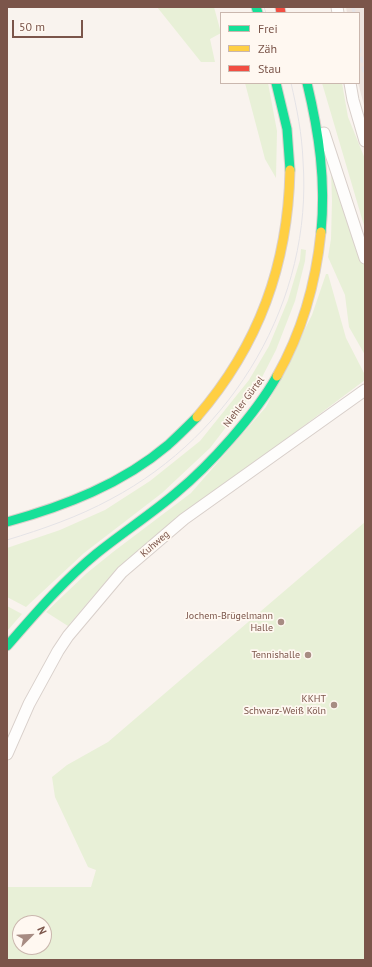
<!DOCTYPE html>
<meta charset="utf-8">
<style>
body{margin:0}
#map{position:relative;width:372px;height:967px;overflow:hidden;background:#f9f3ee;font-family:"PT Sans",sans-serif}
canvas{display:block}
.frame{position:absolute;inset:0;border:8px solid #7b554a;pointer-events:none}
.legend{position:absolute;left:220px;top:12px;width:140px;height:72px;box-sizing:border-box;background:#fff8f1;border:1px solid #cab7ae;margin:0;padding:5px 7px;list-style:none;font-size:12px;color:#7b554a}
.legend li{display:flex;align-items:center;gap:8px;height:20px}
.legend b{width:20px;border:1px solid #cab7ae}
.north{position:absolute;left:12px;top:915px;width:40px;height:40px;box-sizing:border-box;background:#fff8f1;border:1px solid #cab7ae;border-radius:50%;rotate:66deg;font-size:11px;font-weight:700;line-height:16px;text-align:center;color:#7b554a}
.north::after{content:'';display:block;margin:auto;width:14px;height:18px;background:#a78c83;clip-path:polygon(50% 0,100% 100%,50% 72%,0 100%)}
.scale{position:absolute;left:12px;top:20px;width:71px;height:18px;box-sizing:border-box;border:2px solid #7b554a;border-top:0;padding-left:5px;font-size:12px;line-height:14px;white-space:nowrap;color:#7b554a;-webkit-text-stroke:3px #fff8f1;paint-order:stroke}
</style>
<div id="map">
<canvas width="372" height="967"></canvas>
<div class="frame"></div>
<ul class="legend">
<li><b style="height:5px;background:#16e098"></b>Frei</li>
<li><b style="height:5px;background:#ffcf43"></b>Zäh</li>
<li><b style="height:5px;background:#f24e42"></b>Stau</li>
</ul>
<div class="north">N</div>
<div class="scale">50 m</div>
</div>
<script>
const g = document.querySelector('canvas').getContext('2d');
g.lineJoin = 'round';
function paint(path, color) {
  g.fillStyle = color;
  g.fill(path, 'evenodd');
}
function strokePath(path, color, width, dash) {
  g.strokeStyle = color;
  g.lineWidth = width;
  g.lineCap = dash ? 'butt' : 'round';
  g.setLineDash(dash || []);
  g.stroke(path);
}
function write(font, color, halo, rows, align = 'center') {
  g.font = font + ' "PT Sans",sans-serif';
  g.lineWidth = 3.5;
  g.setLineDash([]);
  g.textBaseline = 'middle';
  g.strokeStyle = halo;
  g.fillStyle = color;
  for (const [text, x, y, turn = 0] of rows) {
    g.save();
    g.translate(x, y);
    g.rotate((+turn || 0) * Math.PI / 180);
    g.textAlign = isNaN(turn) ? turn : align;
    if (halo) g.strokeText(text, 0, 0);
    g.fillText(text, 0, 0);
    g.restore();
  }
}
paint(new Path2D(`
 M346,7H365V109L358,83L359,13H347Z`), '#ede3de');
paint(new Path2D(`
 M157,7H214L221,33L210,39L215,62H201Z
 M245,83H268L277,131L276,178L265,159Z
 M322,83H342L348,117L365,159V229Z
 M331,171L365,267V355L349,327L345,295L328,257L331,239L332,201Z
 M301,249L306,250L305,261L295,301L276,350L257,387L210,448L162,493L84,553L26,607L7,597V548L60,530L105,510L150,481L200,441L249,380L269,346L288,300L300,260Z
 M326,274H328L346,338L365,375V380L162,532L95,594L68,626L46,612L87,573L113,552L191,493L266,407L312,315Z
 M365,522V960H7V887H91L96,870L88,867L55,797L52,777L67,765L108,742ZM20,923H44V947H20Z
 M7,606L22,614L7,631Z`), '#e8f0d7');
const street = new Path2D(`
 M337,7L338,13
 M350,83L353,100L365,141
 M324,133L365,258
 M7,754L29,704L58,651L68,636L122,572L184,519L365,390`);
const fast = new Path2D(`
 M256,7L258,13
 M276,83L287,129L290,170
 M307,83C319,133 326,181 321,232
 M7,522C65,506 122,484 168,445C178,436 188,426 197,417
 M7,646C35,614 63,581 96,554C122,533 150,515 176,493C210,465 255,415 277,376`);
const slow = new Path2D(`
 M277,376C302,332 316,282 321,232
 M197,417C259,345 288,265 290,170`);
const jam = new Path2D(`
 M280,7L281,13`);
strokePath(street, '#d8cfca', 13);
strokePath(fast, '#dad0cb', 11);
strokePath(slow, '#dad0cb', 11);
strokePath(jam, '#dad0cb', 11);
strokePath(street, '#fefdfc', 11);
strokePath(fast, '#16e098', 9);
strokePath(slow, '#ffcf43', 9);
strokePath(jam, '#f24e42', 9);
strokePath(new Path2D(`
 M264,7L266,13
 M7,540C43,529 78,517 111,499C234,434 313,300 303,161C302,134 297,109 291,83`), '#e5e3e6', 1);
strokePath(new Path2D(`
 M353,7L354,13
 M359,47L365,78`), '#e5e3e6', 3, [6, 4]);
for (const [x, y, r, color] of [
 [281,622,4,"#a78c83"],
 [308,655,4,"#a78c83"],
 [334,705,4,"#a78c83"]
]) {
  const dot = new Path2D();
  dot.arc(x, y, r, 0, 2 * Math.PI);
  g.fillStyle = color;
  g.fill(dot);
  strokePath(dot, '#fff8f1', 1.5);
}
write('10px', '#7b554a', '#fff8f1', [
 ["Niehler Gürtel",244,402,-53],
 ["Kuhweg",155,544,-41]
]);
write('10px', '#7b554a', '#fff8f1', [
 ["Jochem-Brügelmann",273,616],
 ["Halle",273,628],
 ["Tennishalle",300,655],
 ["KKHT",326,699],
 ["Schwarz-Weiß Köln",326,711]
], 'right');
</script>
